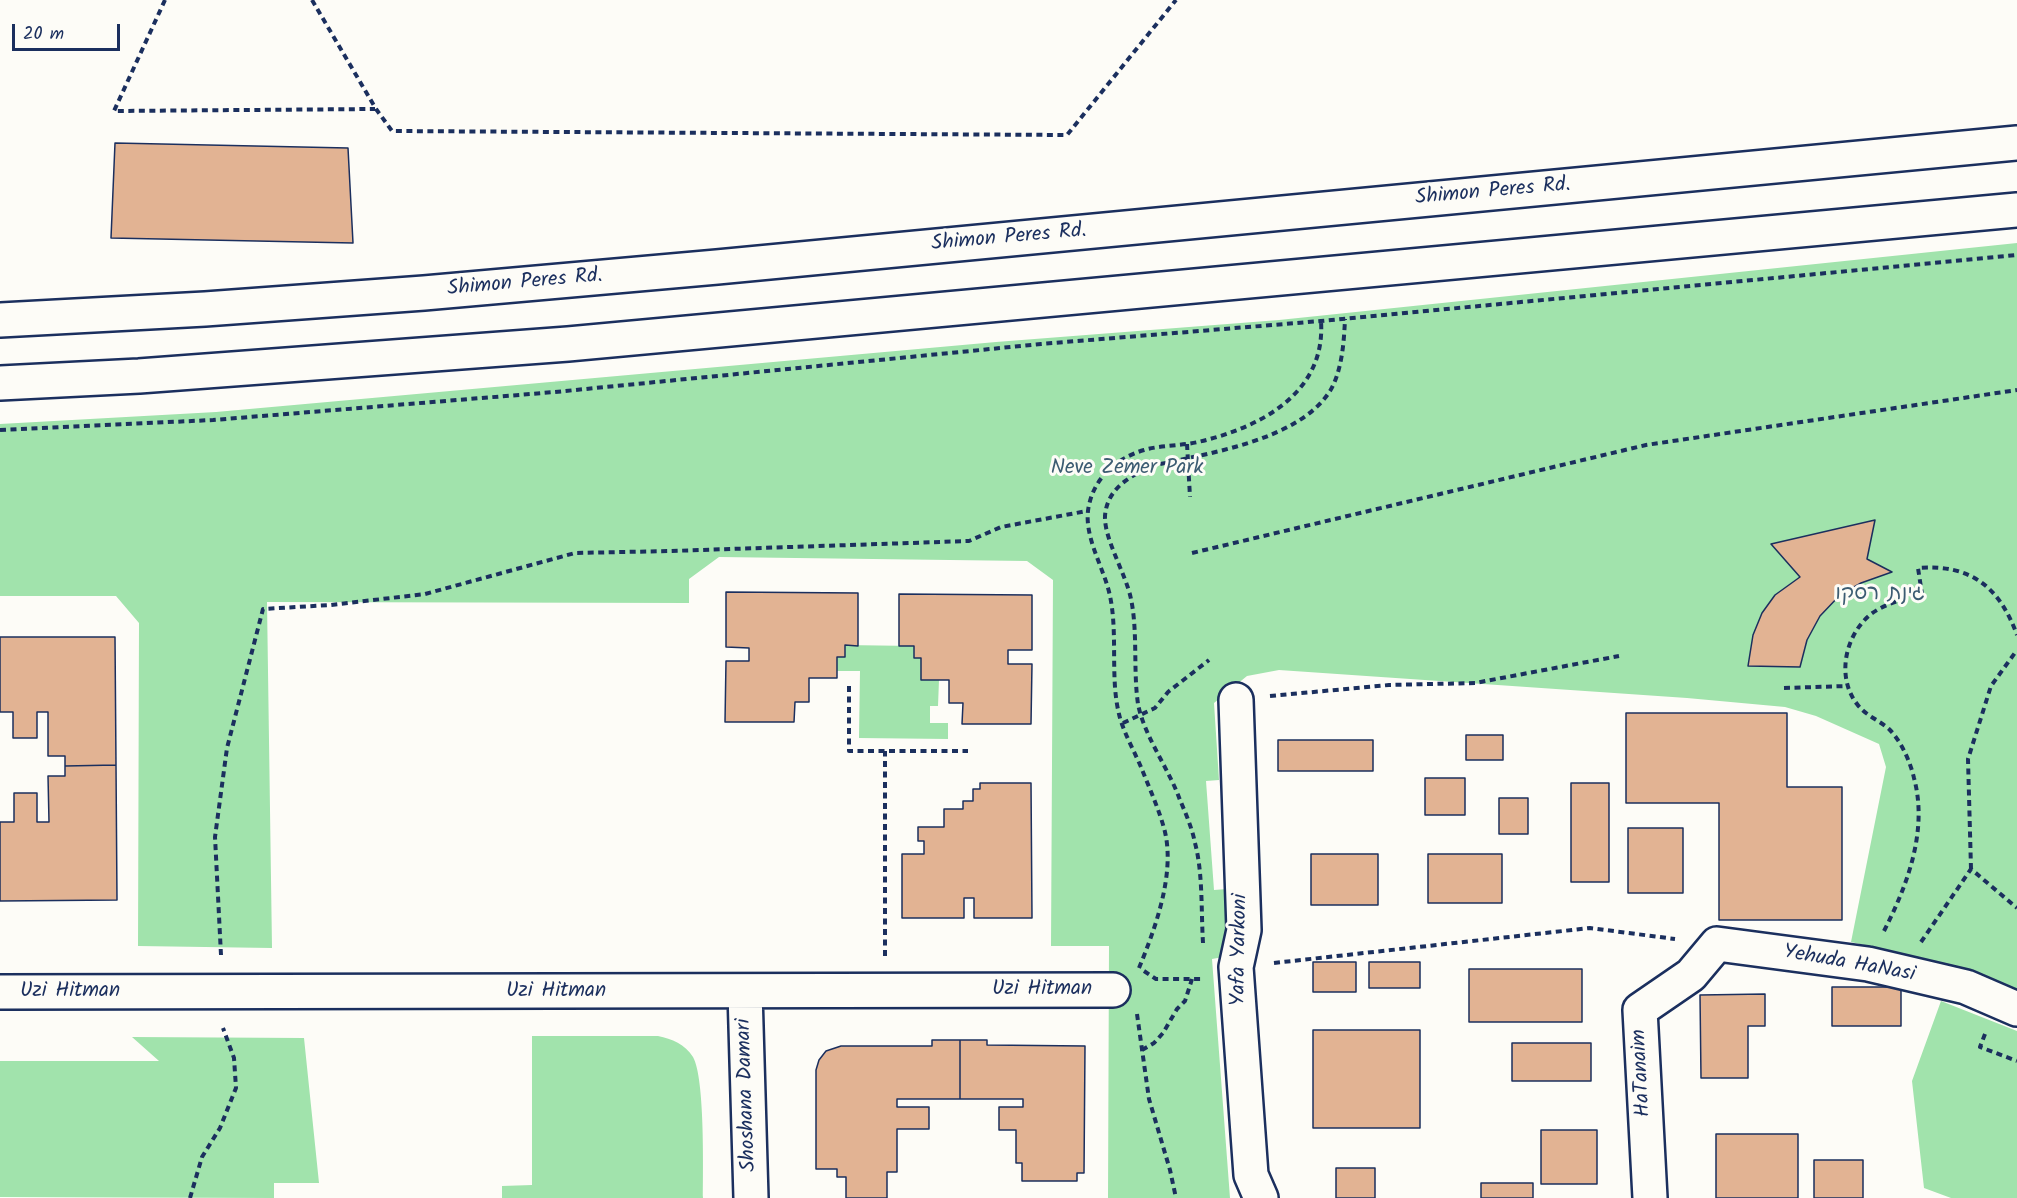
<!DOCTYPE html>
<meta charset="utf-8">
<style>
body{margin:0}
#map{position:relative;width:2017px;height:1198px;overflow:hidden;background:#fdfcf7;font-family:Kalam,sans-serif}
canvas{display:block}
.scale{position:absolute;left:12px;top:24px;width:108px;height:27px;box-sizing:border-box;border:3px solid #1b2f5e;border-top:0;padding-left:8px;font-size:18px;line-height:21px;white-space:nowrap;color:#1b2f5e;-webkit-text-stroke:4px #fdfcf7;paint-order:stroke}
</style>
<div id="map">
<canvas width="2017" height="1198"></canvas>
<div class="scale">20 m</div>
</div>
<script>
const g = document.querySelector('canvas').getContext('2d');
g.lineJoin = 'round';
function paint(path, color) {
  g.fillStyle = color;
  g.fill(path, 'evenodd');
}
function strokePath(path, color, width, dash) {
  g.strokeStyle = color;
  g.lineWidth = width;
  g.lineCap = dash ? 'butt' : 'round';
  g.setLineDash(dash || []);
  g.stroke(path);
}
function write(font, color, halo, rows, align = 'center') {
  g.font = font + ' Kalam,"Playpen Sans Hebrew",sans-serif';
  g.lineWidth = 6;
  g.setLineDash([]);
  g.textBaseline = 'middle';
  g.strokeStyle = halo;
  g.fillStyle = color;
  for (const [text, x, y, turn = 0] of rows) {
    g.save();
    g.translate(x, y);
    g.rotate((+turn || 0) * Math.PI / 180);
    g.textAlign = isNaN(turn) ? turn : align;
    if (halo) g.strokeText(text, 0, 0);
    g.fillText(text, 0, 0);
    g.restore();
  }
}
paint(new Path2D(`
 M2017,243V994L1934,961L1851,942L1886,767L1879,744L1816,716L1785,707L1687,698L1279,670L1247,676L1214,703L1219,780L1206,781L1214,890L1227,889L1229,933L1223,957L1212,959L1230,1198H1108L1109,946H1051L1053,580L1027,561L719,557L689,579V603L267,602L272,948L138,946L139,623L116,596H0V424L216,412L996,342L1279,320Z
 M845,645L914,646V658H921L939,680L938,706H930V723H948V739L859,738L860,671H837V657H845Z
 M1941,1001L2017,1031V1198H1951L1924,1188L1912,1081Z
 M532,1036H658C672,1039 685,1044 693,1057C705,1078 703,1170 703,1198H502V1186L532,1185Z
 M132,1037L304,1038L319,1183H274V1198L0,1197V1061H159Z`), '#a1e3ac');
const building = new Path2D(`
 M115,143L348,148L353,243L111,238Z
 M1875,520L1867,559L1892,572L1861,583L1840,595L1820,616L1807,640L1800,667L1748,666L1753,635L1762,613L1775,595L1800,577L1771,544Z
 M726,592L858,593V646L845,645V657H837V678H809V702H795L794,722H725L726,661H749V648L726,647Z
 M899,594L1032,595V650H1008V664H1032L1031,724H962L963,703H949V680H921V658H914V646H899Z
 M0,637H115L116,765L65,766V756H48V712H37V738H13V712H0Z
 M1626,713H1787V787H1842V920H1719V803H1626Z
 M1466,735H1503V760H1466Z
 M1278,740H1373V771H1278Z
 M116,765L117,900L0,901V822H14V793H37V822H49L48,776H65V766Z
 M1425,778H1465V815H1425Z
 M980,783H1031L1032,918H974V898H964V918H902V854H924V841H918V827H944V809H963V801H973V789H980Z
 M1571,783H1609V882H1571Z
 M1499,798H1528V834H1499Z
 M1628,828H1683V893H1628Z
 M1311,854H1378V905H1311Z
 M1428,854H1502V903H1428Z
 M1313,962H1356V992H1313Z
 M1369,962H1420V988H1369Z
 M1469,969H1582V1022H1469Z
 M1832,987H1901V1026H1832Z
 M1765,994V1026H1748V1078H1701L1700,995Z
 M1313,1030H1420V1128H1313Z
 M932,1040H960V1099H897V1107H929V1129H897V1172H887V1198H846V1177H837V1169H816V1070L819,1060L826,1051L841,1046H932Z
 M960,1040H987V1045L1085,1046L1084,1173H1077V1181H1022V1163H1016V1130H999V1107H1023V1099H960Z
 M1512,1043H1591V1081H1512Z
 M1541,1130H1597V1184H1541Z
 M1716,1134H1798V1198H1716Z
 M1814,1160H1863V1198H1814Z
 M1336,1168H1375V1198H1336Z
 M1481,1183H1533V1198H1481Z`);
paint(building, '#e2b393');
strokePath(building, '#1b2f5e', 1.5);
const minor = new Path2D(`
 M0,320L205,309L424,293L717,267L2017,143
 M0,383L139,376L568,344L2017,210
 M1236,700L1244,930L1236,967L1251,1175L1261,1198
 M0,992L1113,990
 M745,992L751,1198
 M1650,1198L1640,1010L1691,975L1717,944L1868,964L1966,987L2017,1009`);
strokePath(minor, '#1b2f5e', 38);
strokePath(new Path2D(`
 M165,0L114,111L375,109
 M312,0L376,109L392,131L1067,135L1176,0
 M0,430L213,420L555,392L1041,344L1321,321L2017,255
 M1187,444L1190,497
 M1192,553L1646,445L2017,390
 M849,686V751H968
 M1784,688L1847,686
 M1270,696L1389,685L1475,683L1619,656
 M1123,723L1155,708L1168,692L1209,660
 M1971,869L1968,759L1991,686L2017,650
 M1884,931C1908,884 1928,830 1914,778C1910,761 1901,741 1889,729C1879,720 1866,716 1857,704C1836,677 1845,635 1871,614C1886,603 1905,599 1922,594L1918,568C1970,564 1999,586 2017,635
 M1921,942L1971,869L2017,908
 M1203,943C1201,911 1203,873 1195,843C1192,828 1186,814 1180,800C1169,769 1144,736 1138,704C1133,669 1138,633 1131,599C1126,574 1104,539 1105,516C1107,487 1133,474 1156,465C1210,453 1299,440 1330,391C1342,371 1344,342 1345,319
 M221,955L215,837L227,748L263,609L331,605L425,594L575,553L671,551L969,541L1001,527L1087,511
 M885,956V751
 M1274,963L1590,928L1675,939
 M1139,968C1155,929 1175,875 1165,832C1160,812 1151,792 1143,772C1136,754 1123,732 1119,714C1110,678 1118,634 1110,596C1104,567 1082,535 1089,505C1095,477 1117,458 1144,450C1161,445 1180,446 1198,442C1259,428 1326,394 1321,321
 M1144,971L1156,979H1202
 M1137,1014L1149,1099L1170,1170L1176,1198
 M1985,1034L1980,1047L2017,1061
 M1142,1050L1154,1043L1163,1033L1177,1009L1185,1001L1192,979
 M190,1198L202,1157L220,1128L236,1088L234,1058L223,1028`), '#1b2f5e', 4, [6, 4.5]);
strokePath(minor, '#fdfcf7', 33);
write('21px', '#1b2f5e', '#fdfcf7', [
 ["Shimon Peres Rd.",1493,193,-5],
 ["Shimon Peres Rd.",1009,239,-5],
 ["Shimon Peres Rd.",525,284,-5],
 ["Yafa Yarkoni",1241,950,-89],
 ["Yehuda HaNasi",1849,965,10],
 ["Uzi Hitman",1042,990],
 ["Uzi Hitman",70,992],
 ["Uzi Hitman",556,992],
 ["HaTanaim",1643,1073,-93],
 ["Shoshana Damari",748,1095,-92]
]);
write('21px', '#3c5c72', '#fdfcf7', [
 ["Neve Zemer Park",1127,469],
 ["גינת רסקו",1880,595]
]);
</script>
